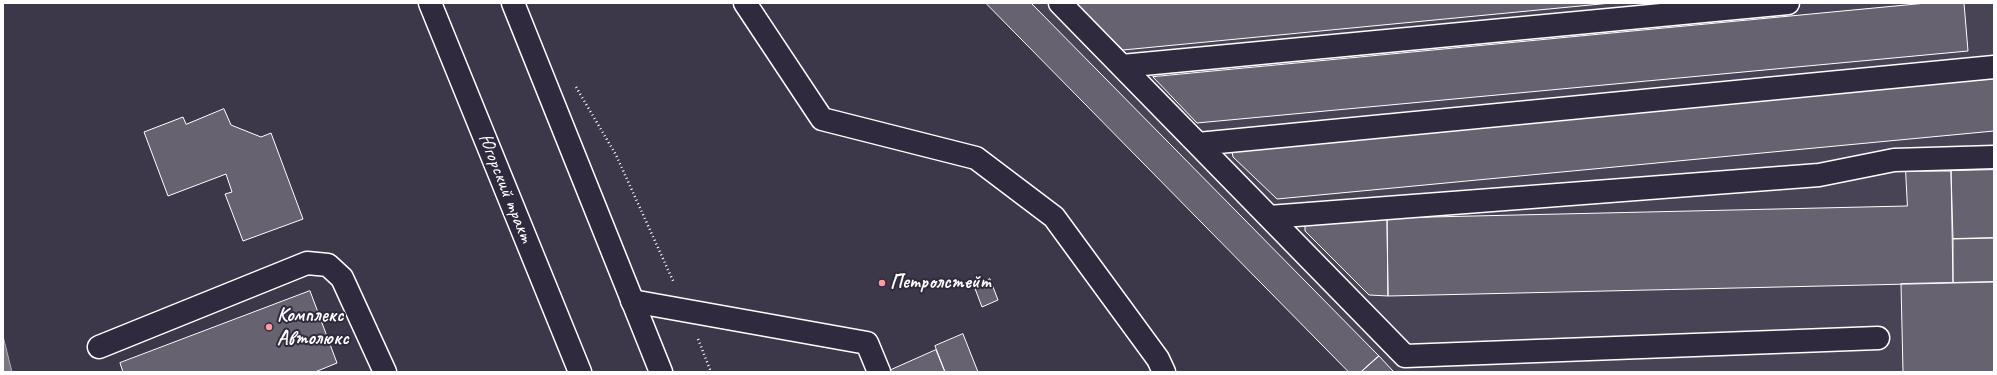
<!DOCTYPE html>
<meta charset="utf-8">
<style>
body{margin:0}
#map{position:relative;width:1997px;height:375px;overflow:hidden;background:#3c3749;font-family:Caveat,sans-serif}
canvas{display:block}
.frame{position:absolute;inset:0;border:4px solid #fff;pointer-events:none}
</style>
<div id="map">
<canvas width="1997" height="375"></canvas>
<div class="frame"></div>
</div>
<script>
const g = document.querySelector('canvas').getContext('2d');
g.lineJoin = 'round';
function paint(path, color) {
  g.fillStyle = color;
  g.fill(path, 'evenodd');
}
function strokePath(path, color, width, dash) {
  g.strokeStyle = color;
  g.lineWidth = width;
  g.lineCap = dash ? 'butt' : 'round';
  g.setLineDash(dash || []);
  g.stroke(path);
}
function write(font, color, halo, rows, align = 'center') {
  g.font = font + ' Caveat,sans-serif';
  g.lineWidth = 4;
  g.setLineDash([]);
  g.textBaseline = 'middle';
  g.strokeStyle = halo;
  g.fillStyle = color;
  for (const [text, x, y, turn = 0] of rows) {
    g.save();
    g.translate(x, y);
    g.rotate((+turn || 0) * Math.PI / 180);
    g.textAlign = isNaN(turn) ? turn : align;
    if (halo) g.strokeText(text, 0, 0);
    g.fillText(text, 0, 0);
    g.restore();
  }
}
paint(new Path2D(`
 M986,3H1994V372H1349Z`), '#494455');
const water = new Path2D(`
 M3,336L12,372H3Z`);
paint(water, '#797682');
strokePath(water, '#afadb4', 1);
const building = new Path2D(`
 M986,3H1031L1379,356L1361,372H1349Z
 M1078,3H1611L1123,50L1079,7Z
 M1927,3H1964L1968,51L1197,123L1153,77Z
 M1994,79V131L1277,199L1233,157L1231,147Z
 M224,109L231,125L261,137L271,133L303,219L243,241L225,194L232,192L226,174L168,196L144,132L183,117L186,124Z
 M1994,170V238L1953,239L1951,171Z
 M1906,171H1951L1953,283L1388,296L1387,218L1907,206Z
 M1387,218L1388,296L1369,295L1305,231V221Z
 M1994,238V282L1953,283V239Z
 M990,279L998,300L982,307L974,286Z
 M1994,282V372H1903L1901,284Z
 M310,291L337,363L315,372H123L120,363Z
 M963,334L978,372H945L935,346Z
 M936,350L945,372H886Z
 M1379,356L1394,372H1361Z`);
paint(building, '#666270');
strokePath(building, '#fff', 1);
const minor = new Path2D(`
 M745,3L822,119L976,158L1054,217L1158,359L1164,372
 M1060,3L1405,356L1878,338
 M1122,66L1788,3
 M1198,144L1994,67
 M1269,217L1819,175L1894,160L1994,157
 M632,301L867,343L879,372
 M99,347L307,263L328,265L342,278L385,372`);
const major = new Path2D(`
 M430,3L580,372
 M513,3L661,372`);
strokePath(minor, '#fff', 25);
strokePath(major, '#fff', 25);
strokePath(new Path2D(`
 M576,87L616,155L674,283
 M698,339L711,372`), '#fff', 2.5, [1, 3]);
strokePath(minor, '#2f2a3d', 22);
strokePath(major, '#2f2a3d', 22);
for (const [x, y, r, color] of [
 [882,283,4,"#ff9aa2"],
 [269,327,4,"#ff9aa2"]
]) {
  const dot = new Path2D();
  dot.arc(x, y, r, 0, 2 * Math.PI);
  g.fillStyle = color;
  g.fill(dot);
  strokePath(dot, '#2f2a3d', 1.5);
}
write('20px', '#fff', '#2f2a3d', [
 ["Югорский тракт",505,188,68]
]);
write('bold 20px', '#fff', '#2f2a3d', [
 ["Петролстейт",890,283],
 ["Комплекс",277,316],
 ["Автолюкс",277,339]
], 'left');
</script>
